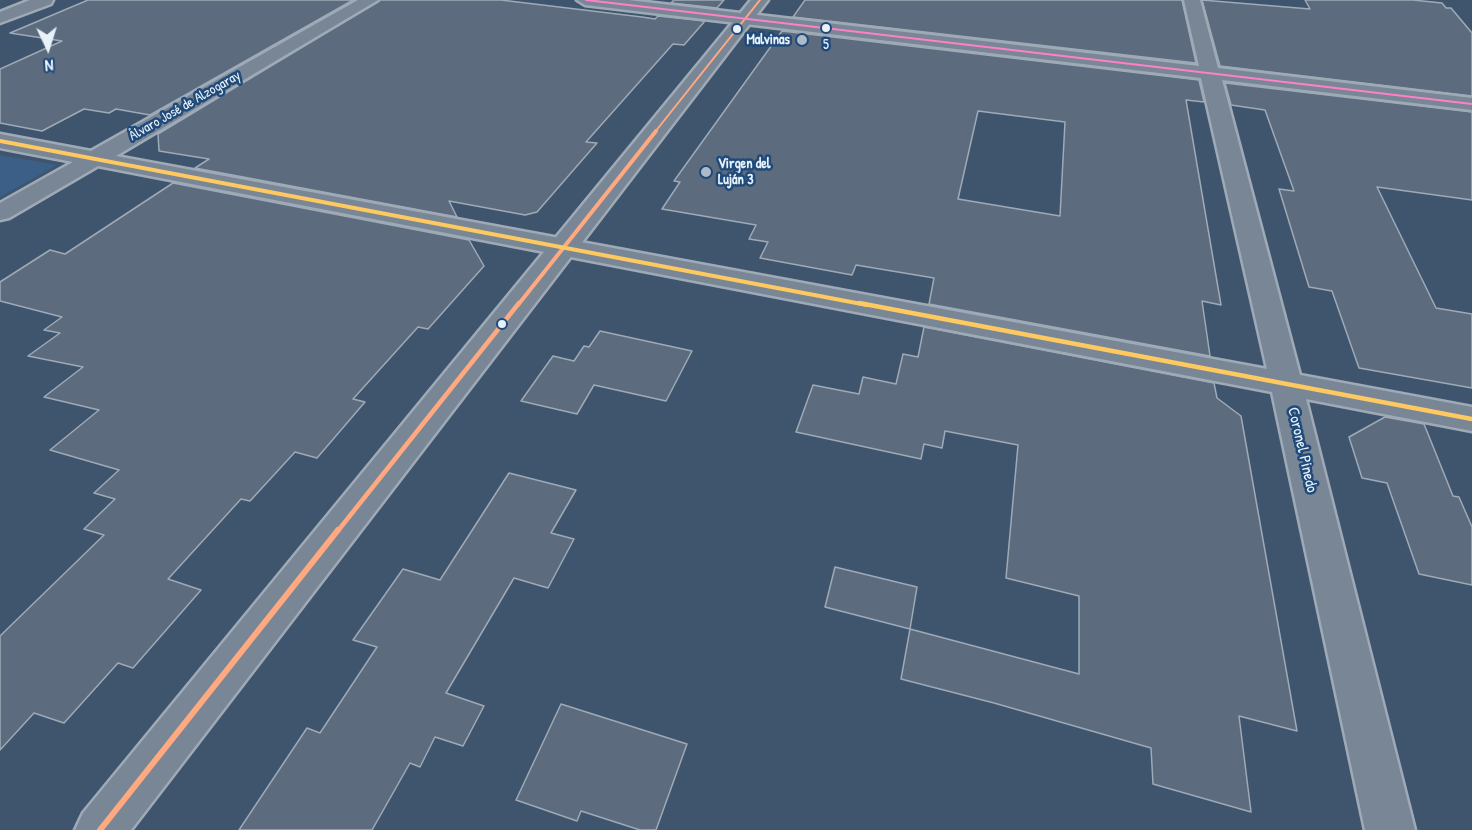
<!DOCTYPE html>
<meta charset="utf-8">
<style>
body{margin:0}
#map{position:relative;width:1472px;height:830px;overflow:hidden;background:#3f556e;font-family:"Patrick Hand",sans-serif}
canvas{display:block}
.north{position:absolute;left:18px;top:18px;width:60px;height:60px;-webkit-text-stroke:4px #1f4a7a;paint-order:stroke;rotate:176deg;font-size:16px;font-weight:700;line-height:24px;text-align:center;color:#e8f1f8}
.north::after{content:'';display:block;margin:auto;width:21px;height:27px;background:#e8f1f8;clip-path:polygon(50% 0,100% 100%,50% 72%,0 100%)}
</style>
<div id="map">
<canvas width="1472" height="830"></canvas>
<div class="north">N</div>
</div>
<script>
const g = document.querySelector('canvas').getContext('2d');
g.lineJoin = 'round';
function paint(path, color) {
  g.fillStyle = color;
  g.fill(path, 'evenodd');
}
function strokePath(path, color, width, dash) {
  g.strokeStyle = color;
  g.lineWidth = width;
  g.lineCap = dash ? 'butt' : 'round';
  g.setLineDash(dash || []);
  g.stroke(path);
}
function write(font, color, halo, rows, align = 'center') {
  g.font = font + ' "Patrick Hand",sans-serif';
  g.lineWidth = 5;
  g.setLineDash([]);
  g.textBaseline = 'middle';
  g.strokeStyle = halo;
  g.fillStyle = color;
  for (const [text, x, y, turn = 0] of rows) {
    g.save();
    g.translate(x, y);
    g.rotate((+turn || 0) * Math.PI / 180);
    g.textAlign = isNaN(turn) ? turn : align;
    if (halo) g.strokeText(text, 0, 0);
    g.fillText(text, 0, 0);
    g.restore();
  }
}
paint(new Path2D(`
 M0,155L57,165L0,197Z`), '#3b5f87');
const building = new Path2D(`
 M88,0H353L150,115L116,109L109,113L84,109L42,131L0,123V69L62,41L10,33Z
 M380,0H501L642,17L655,19L658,16L705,21L684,45L673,44L586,142L597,143L537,212L525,215L449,201L457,217L195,168L209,159L159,151L158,134Z
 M674,0H724L717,8L671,3Z
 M805,0H1182L1196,63L793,17Z
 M1202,0L1310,9L1305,0H1413L1442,3L1446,8H1451L1472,33V96L1220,66Z
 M782,31L1199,80L1204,102L1186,100L1221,305L1202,301L1210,356L929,304L934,278L856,265L852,275L760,258L768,242L749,239L756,225L662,209L680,182L674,181ZM978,111L1065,122L1060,216L958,199Z
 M1225,83L1472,112V200L1377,187L1436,308L1472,314V388L1359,368L1332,291L1309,287L1279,189L1294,191L1265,110L1231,105Z
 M173,183L469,240L484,266L428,329L418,327L353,399L365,402L317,458L295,452L250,501L241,499L168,579L201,590L133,668L118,663L64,723L34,713L0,750V636L104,535L84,529L115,499L94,493L119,470L50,450L99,410L44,397L83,367L28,356L60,333L44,330L62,317L0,301V282L50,250L65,254Z
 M924,327L1214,383L1217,398L1241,416L1297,731L1239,716L1251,812L1153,784L1151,748L994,703L901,679L910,629L825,607L835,567L917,587L910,629L1079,674V596L1006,578L1018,445L945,431L942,448L924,444L921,459L796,432L813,385L859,394L863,377L896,384L903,354L918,357Z
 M600,331L692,351L666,401L594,385L577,414L521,401L553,356L574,361L584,346L589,347Z
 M1385,417L1424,424L1453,496L1459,497L1472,527V585L1419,574L1387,483L1362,478L1349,437Z
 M509,473L576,490L551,533L574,539L548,588L514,578L446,693L484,706L463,746L435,737L420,767L410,763L372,830H239L307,728L320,733L377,647L353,640L403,569L440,580Z
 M561,704L687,744L656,830H640L581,811L577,821L516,800Z`);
paint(building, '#5c6c7e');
strokePath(building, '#9faab7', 1.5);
const minor = new Path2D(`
 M30,0H53L51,4L0,23V12Z
 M358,0H378L116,156L1267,369L1201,78L585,5L577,0H628L1199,66L1184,0H1200L1218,68L1472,98V110L1222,80L1300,375L1472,407V431L1306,399L1415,830H1365L1272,392L98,166L9,218L0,220V203L73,162L0,148V134L91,151Z`);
const major = new Path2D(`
 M751,0H768L131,830H75L83,813Z`);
strokePath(minor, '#9faab7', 5);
strokePath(major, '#9faab7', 5);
paint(minor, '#798695');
paint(major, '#798695');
strokePath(new Path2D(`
 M655,132L760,0`), '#ffa980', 2);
strokePath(new Path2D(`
 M518,305L656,131`), '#ffa980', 4);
strokePath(new Path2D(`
 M337,532L519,303`), '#ffa980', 4.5);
strokePath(new Path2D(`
 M100,830L338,530`), '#ffa980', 6);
strokePath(new Path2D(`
 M586,0L1472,104`), '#ff80c5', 2);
strokePath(new Path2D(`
 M0,141L867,305`), '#fdc960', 4);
strokePath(new Path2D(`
 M859,303L1472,419`), '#fdc960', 4.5);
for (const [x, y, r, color] of [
 [826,28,5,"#e8f1f8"],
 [737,29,5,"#e8f1f8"],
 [802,40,6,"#adbac8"],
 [706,172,6,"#adbac8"],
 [502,324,5,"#e8f1f8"]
]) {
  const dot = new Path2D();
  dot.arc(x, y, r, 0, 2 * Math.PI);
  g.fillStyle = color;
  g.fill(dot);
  strokePath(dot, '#1f4a7a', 2);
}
write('bold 14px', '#e8f1f8', '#1f4a7a', [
 ["Malvinas",790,40],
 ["Virgen del",718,164,"left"],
 ["Luján 3",718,180,"left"]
], 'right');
write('14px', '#e8f1f8', '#1f4a7a', [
 ["5",826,45]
]);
write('14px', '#e8f1f8', '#1f4a7a', [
 ["Álvaro José de Alzogaray",185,106,-30]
]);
write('16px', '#e8f1f8', '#1f4a7a', [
 ["Coronel Pinedo",1302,450,77]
]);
</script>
